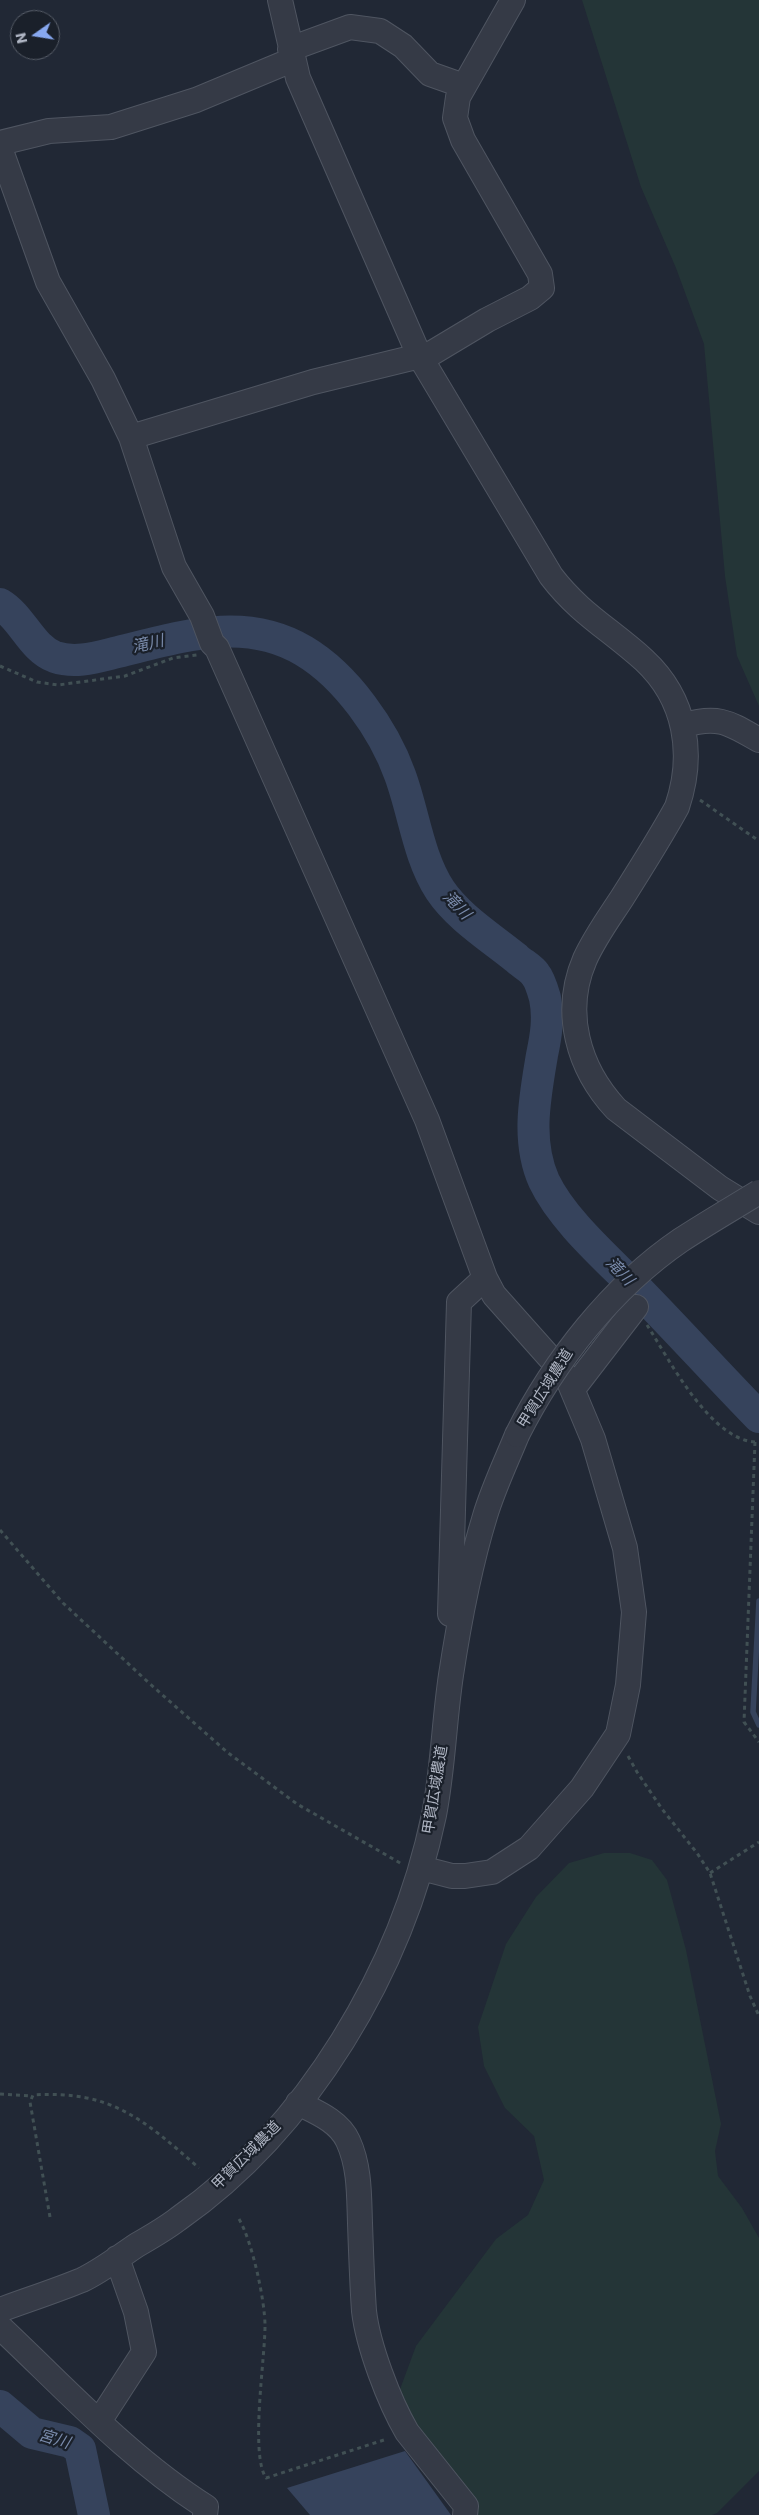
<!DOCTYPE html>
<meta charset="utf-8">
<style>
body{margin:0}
#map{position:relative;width:759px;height:2515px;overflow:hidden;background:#212835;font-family:Poppins,sans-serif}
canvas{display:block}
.north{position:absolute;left:10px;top:10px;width:50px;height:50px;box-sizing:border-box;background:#1a202a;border:1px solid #565c67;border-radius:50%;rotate:257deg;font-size:14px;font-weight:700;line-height:20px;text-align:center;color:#afb5c3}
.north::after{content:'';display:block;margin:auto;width:18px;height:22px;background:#87a8f0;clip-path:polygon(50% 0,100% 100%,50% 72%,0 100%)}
</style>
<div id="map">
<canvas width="759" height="2515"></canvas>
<div class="north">N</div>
</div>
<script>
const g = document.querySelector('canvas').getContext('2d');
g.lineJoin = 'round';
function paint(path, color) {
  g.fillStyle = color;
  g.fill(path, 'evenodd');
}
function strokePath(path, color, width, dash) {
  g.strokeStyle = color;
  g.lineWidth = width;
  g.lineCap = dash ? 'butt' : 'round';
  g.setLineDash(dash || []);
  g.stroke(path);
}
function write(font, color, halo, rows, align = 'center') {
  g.font = font + ' Poppins,"Noto Sans JP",sans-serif';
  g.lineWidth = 4.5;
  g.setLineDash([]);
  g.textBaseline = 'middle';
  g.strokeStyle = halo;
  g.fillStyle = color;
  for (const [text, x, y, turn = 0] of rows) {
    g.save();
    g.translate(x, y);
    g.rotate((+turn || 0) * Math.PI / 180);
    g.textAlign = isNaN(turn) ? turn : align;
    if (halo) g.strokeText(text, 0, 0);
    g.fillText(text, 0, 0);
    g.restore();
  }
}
paint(new Path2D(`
 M582,0H759V706L737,656L725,576L704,344L676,268L641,187Z
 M604,1853H630L652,1860L667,1880L686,1950L721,2124L715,2151L718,2176L742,2208L759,2238V2471L717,2513L712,2515H472L413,2428L399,2392L416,2346L496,2239L528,2215L544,2180L534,2136L505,2108L484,2066L478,2027L506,1944L536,1897L569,1863Z`), '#243537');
paint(new Path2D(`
 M405,2451L451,2515H310L287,2488Z`), '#36435c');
strokePath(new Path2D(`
 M759,1601L753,1712L759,1725`), '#36435c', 5.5);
strokePath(new Path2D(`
 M0,604C22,617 31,648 55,657C76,664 97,657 118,652C180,637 244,615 304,651C346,676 384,730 400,775C414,813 418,856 440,890C458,917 490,937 516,958C521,963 531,968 535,974C540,980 543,991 545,998C549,1018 546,1036 542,1055C535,1097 526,1141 544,1181C563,1221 609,1260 640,1292C680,1333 719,1376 759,1417
 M0,2406L32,2433L70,2442L80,2449L94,2515`), '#36435c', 32);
const minor = new Path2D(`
 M280,0L298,78L419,355L551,576C580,614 610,629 644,660C686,699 695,754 677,807C660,838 641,868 622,898C609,918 595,937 585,959C562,1012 578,1068 616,1109L720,1188L759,1212
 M290,49L350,27L380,31L403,46L430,74L464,86
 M0,143L49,131L111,127L196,100L292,60
 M0,148L48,282L103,379L131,437L174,567L202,616L212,643L217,648L427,1120L485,1278L494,1295L567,1377L593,1439L625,1548L634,1612L628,1685L618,1734L582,1788L529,1848L492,1872L465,1876H452L421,1868
 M131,437L313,382L432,353L487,320L530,298L542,288L540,274L463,140L455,118L458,97L513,0
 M684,725C719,715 729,723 759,740
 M573,1389L636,1307
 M450,1614L459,1302L485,1278
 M298,2103C316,2112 339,2121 348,2141C360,2167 359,2196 360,2223C361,2252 362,2282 364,2311C368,2346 389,2401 407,2432L466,2506L465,2515
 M0,2310C27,2300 55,2291 82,2280C101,2271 119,2257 137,2245C151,2237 165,2229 178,2219C308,2128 402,1969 434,1815C443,1769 444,1722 451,1675C459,1622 469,1568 485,1516C493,1489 506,1462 517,1435
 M0,2327C66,2389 130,2459 206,2507L205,2515
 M100,2420L144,2352L136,2312L117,2258`);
strokePath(minor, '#4f5561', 26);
strokePath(new Path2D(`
 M0,666L37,682L58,685L125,676L173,658L197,655
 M700,800L759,841
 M647,1325C669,1359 712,1444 759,1442
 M755,1442L744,1722L759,1742
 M0,1530L63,1603L149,1683L227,1752L297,1804L402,1864
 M628,1756L637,1772L662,1809L697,1853L710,1873L750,1996L759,2016
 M710,1873L759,1842
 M0,2094L32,2096
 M50,2217L30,2102L33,2095C111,2090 143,2119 199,2168
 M239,2219C252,2241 265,2300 265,2326C265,2359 250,2454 266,2478L387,2439`), '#415054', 3, [4, 4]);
strokePath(minor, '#353a46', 24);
const minorBridge = new Path2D(`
 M517,1435C554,1361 612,1287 681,1240C707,1223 733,1208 759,1192`);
strokePath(minorBridge, '#4f5561', 26, []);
strokePath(minorBridge, '#353a46', 24);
write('15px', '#afb5c3', '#1a202a', [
 ["甲賀広域農道",546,1389,-58],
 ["甲賀広域農道",436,1790,-81],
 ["甲賀広域農道",247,2156,-45]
]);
write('italic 16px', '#798aaa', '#1a202a', [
 ["滝川",148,645,-13],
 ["滝川",456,906,46],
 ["滝川",619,1272,46],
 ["宮川",54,2440,17]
]);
</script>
